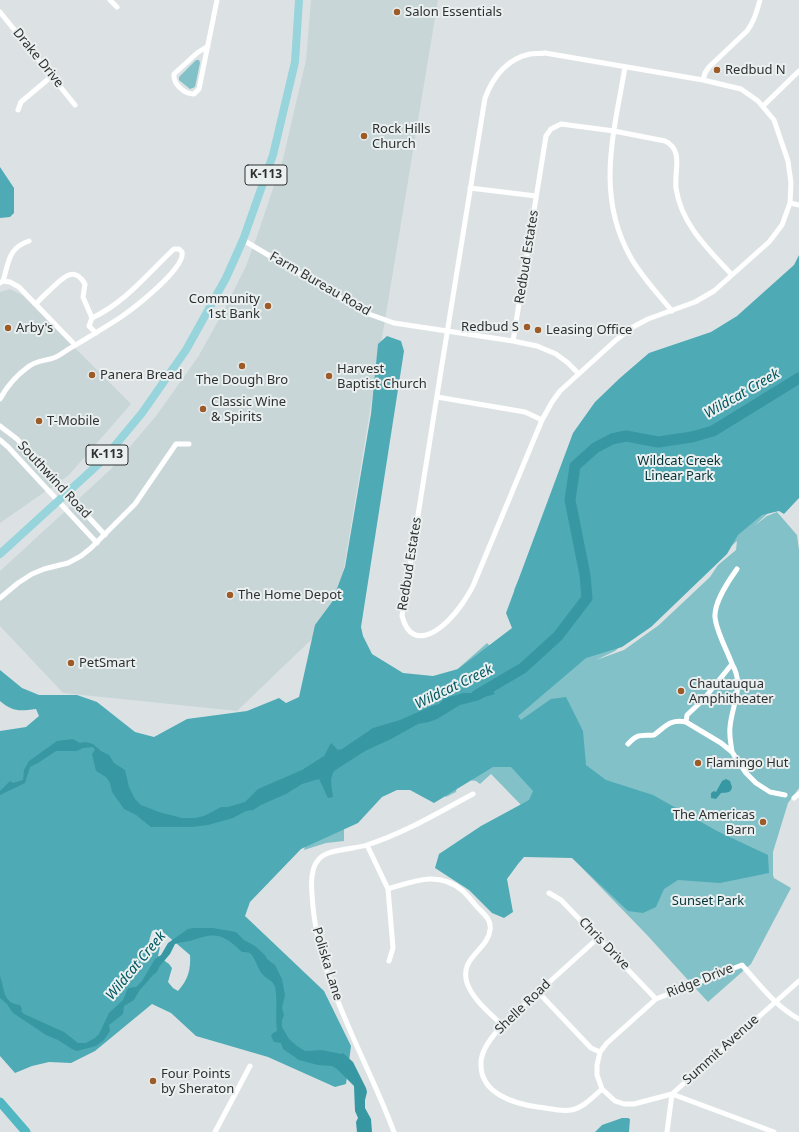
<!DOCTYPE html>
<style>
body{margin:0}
canvas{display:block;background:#dce2e3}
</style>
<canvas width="799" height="1132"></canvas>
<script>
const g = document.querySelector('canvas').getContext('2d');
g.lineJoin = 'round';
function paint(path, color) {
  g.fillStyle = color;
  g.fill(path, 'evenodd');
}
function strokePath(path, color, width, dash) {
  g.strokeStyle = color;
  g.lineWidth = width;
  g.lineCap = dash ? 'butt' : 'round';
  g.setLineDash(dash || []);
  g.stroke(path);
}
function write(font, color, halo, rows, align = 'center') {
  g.font = font + ' "Noto Sans",sans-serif';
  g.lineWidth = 4;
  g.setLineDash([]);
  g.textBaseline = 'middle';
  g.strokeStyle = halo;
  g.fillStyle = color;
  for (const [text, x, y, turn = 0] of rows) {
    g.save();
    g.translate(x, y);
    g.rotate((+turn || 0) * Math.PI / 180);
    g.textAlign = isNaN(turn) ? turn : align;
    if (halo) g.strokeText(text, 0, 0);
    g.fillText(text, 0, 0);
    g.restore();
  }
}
paint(new Path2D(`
 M311,0H438L336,616L237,711L63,693L0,626V571L111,469L156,416L198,357L223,312L246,266L257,236L283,159L306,60Z
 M10,289L22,295L131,404L69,475L0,523V292Z`), '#c8d6d8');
paint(new Path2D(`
 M196,60H199L200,63L195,87L190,89L179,80V77Z
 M577,448L799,485L754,526L767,516L777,512L797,535L799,550V788L788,803L773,852V875L774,878L791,888L751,964L708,1002L647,935L491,774L480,784L476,781L468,780L457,787L456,792L446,797L417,765L344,828V841L326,843L304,850L320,790L397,687L453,673L487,643L493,649L535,613L514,590ZM737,541L736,550L718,565L710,577L659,625L624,650L596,660L615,651Z`), '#83c1c8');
paint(new Path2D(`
 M0,167L14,188V213L10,217L0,218Z
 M799,255V498L784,514L779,511L762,515L738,535L727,554L651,627L622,647L586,658L518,716L521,720L551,699L566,697L583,731L586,765L606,780L653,795L719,832L768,855L769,873L720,883L678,880L664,889L656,907L643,913L628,911L572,858L524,857L518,864L507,879L513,912L504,918L492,913L469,890L435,868L439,854L481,826L529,800L533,791L511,767H493L434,803L410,790H397L382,797L358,823L301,849L250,902L245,916L324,991L351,1046L346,1084L335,1087L268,1057L196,1036L171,1013L152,1004L95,1051L71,1063L49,1062L32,1066L15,1073L0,1056V731L26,727L39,716L36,709C19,711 13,712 0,701V670L22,688L39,695H77L97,702L135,732L154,737L187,719L247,711L279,698L286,703L299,697L315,625L332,602L345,567L371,414L378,344L387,336L401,341L404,351L361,627L363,636L372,654L403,673L433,676L458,669L512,628L506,613L573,433L595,402L620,378L649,353L711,332L737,316L794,265ZM154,930L163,932L190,955C191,969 188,980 178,991L173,988L168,982L172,968L169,964L158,956L160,947L149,941L152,931Z
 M622,1118H628L630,1119L629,1132H595L602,1125Z`), '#4eabb6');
paint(new Path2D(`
 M488,685L495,694L481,698L476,701L460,705L437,719L429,722L418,724L391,739L365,751L334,771C329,780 332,787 333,797L328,798L319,779L302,784L286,794L261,805L253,810L246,811L233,818L208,825L192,827H151L136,815L124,809L112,792L110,783L106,777L96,771L92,754L95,750L93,747L83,748L77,751H56L38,763L30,767L25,783L0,795V791L10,781L13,783L23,780L24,770L29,761L57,741L73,739L80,743L85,742L93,744L101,751L109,755L114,763L125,770L129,787L135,799L141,805L159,812L182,818H195L204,816L221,807H228L245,802L258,789L302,770L324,756L331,743L338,750L342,749L373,728L400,720L432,706L439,704L445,698L464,693H472Z
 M726,779L730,781L732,787C731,794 726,792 721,793L716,799L711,798V793L714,791L716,792L722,781Z
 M193,928H213L236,932L244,940L255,946L265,955L267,959L275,965L282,979L285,995L282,1008L284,1015L282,1020V1027L289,1039L297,1046L305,1051L322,1050L341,1054L343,1053L353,1062L366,1088L367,1092L365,1100V1108L371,1119L372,1132H357L356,1122L358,1118L355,1111L354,1086L337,1069L332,1066L318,1065L299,1060L283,1049L281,1043L274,1042L271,1036L273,1033L277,1031C275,1017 278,1001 275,987C273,980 268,980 264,976C258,971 256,959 251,954C249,952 245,952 242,952C222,933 216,932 190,941C185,942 180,942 175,944L170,954L159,967L157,972L153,975L139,991L134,1000L124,1006L123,1014L109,1025L110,1031L104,1040L96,1046L77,1051L72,1049L58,1040L46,1035L13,1013L7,1004L0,998V976C5,989 2,1003 20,1005L22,1009L21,1011L24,1014L64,1032L78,1043H86L95,1038L99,1034L109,1013L123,1000L128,988L136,987L142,981L155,959L161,955L168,943L188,929Z`), '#3797a2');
strokePath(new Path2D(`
 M477,695L523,668L558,636L587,598L585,575L570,500L575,466L595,448L612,439L626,436L658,442L692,437L713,431L799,378`), '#3797a2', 11);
strokePath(new Path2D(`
 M110,0L117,7
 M0,12L75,105
 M208,46L197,53L174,74C173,84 184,94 194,94L199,89L217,0
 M545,53L703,80L741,89L758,101L774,120L788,161L791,183L790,203L782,225L769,242L714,291L695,302L648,319L633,327L616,340L560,391L552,402L542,420L473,586C470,592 466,598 462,604C448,625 413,657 402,616C430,443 456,271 485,98C493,77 507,59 530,54C535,53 540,54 545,53Z
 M625,67C614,133 595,195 631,258C642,277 658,294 672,311
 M703,80L705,73L709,67L747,31C754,22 757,12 760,0
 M763,106L799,71
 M18,110L21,102L52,76
 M470,188L536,196
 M790,203L799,205
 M243,240L366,313L394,323L513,341L537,346L556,354L568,363L578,373
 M3,281C9,262 8,248 29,241
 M0,283L3,281L10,282L19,287L75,345
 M36,304C41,298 47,293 52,288C63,278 74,265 85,284L83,297L92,318
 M513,341L546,136L551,129L561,124L614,131L665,141C684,150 674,171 676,188C681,224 708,249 732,275
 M437,397L525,412L542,420
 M0,399C6,388 17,375 28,367C36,360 47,361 56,357C62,354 68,349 74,346C90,336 106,327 121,317C134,308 186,268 182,252L179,249H174C147,274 126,302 92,318L89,326L96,333
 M0,426L17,439L105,535
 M0,440L8,447L97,543
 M737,569C729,580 714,603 715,617C716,631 727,650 732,664L703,700L687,715L686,722L721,743L732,752L746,773L756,783L770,792L785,795
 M0,598L18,583L32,574L44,569L68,563L81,556L91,548L135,504L176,444H189
 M732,664C745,686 732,704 730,727C729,736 731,744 732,752
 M628,744C638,733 641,736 654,735C666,726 670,719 686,722
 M794,798L799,794
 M367,845L388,889L393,948L389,961
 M388,889C414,881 439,870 463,891C468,896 473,902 477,907C484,914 492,920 490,930C488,950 459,957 467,983C473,1000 490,1013 502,1025
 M549,893L561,900L656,999
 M598,938L502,1025C493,1036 480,1050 481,1065C481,1094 515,1104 538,1107C548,1108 561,1112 571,1110C583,1108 593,1097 602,1089
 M538,992L591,1048L600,1052
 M215,1132L250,1066
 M394,1132C365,1054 316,979 312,894C311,883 311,867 319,859C327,849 355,849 367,845C405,833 439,812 473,794
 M667,1132L672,1094L799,981
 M774,1132L672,1094L634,1104H624L615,1101L602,1089L597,1075V1065L600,1052L607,1043L656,999L742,965C759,984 776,1007 799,1019`), '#fff', 5);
strokePath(new Path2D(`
 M0,554L103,460L142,413L186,350L226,278L243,240L273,155L295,62L299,0`), '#97d4db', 8);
strokePath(new Path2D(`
 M0,1102L26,1132`), '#51b7c3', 9);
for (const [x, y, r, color] of [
 [397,12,4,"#9d5b27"],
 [717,70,4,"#9d5b27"],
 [364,136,4,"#9d5b27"],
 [268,306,4,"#9d5b27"],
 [527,327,4,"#9d5b27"],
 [8,328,4,"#9d5b27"],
 [538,330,4,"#9d5b27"],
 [242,366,4,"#9d5b27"],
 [92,375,4,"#9d5b27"],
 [329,376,4,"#9d5b27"],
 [203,409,4,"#9d5b27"],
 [39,421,4,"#9d5b27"],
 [230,595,4,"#9d5b27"],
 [71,663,4,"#9d5b27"],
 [681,691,4,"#9d5b27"],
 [698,763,4,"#9d5b27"],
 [763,822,4,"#9d5b27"],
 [153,1081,4,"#9d5b27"]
]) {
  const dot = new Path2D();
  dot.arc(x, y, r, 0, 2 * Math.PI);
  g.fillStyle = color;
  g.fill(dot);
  strokePath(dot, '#eaeff0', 1.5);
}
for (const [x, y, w] of [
 [266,175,42],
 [107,455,42]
]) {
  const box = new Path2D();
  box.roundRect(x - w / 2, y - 10, w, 20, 3);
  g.fillStyle = '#eaeff0';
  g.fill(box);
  strokePath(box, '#2f3131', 1);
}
write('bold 12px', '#2f3131', null, [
 ["K-113",266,175],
 ["K-113",107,455]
]);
write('13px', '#2f3131', '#eaeff0', [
 ["Salon Essentials",405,12],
 ["Redbud N",725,70],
 ["Rock Hills",372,129],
 ["Church",372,144],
 ["Community",260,299,"right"],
 ["1st Bank",260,314,"right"],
 ["Redbud S",519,327,"right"],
 ["Arby's",16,328],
 ["Leasing Office",546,330],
 ["Harvest",337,369],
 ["Baptist Church",337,384],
 ["Panera Bread",100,375],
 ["The Dough Bro",242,380,"center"],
 ["Classic Wine",211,402],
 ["& Spirits",211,417],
 ["T-Mobile",47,421],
 ["The Home Depot",238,595],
 ["PetSmart",79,663],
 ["Chautauqua",689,684],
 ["Amphitheater",689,699],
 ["Flamingo Hut",706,763],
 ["The Americas",755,815,"right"],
 ["Barn",755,830,"right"],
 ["Four Points",161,1074],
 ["by Sheraton",161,1089]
], 'left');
write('13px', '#2f3131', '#eaeff0', [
 ["Drake Drive",38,58,51],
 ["Redbud Estates",527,257,-81],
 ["Farm Bureau Road",320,284,30],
 ["Southwind Road",54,480,47],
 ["Redbud Estates",410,564,-81],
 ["Chris Drive",604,944,46],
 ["Poliska Lane",327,964,73],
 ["Ridge Drive",700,981,-22],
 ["Shelle Road",523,1007,-44],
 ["Summit Avenue",721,1050,-42]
]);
write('13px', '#043338', '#eaeff0', [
 ["Wildcat Creek",679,461],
 ["Linear Park",679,476],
 ["Sunset Park",708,901]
]);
write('italic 14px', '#00575f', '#eaeff0', [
 ["Wildcat Creek",742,394,-30],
 ["Wildcat Creek",454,687,-26],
 ["Wildcat Creek",136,966,-50]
]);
</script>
